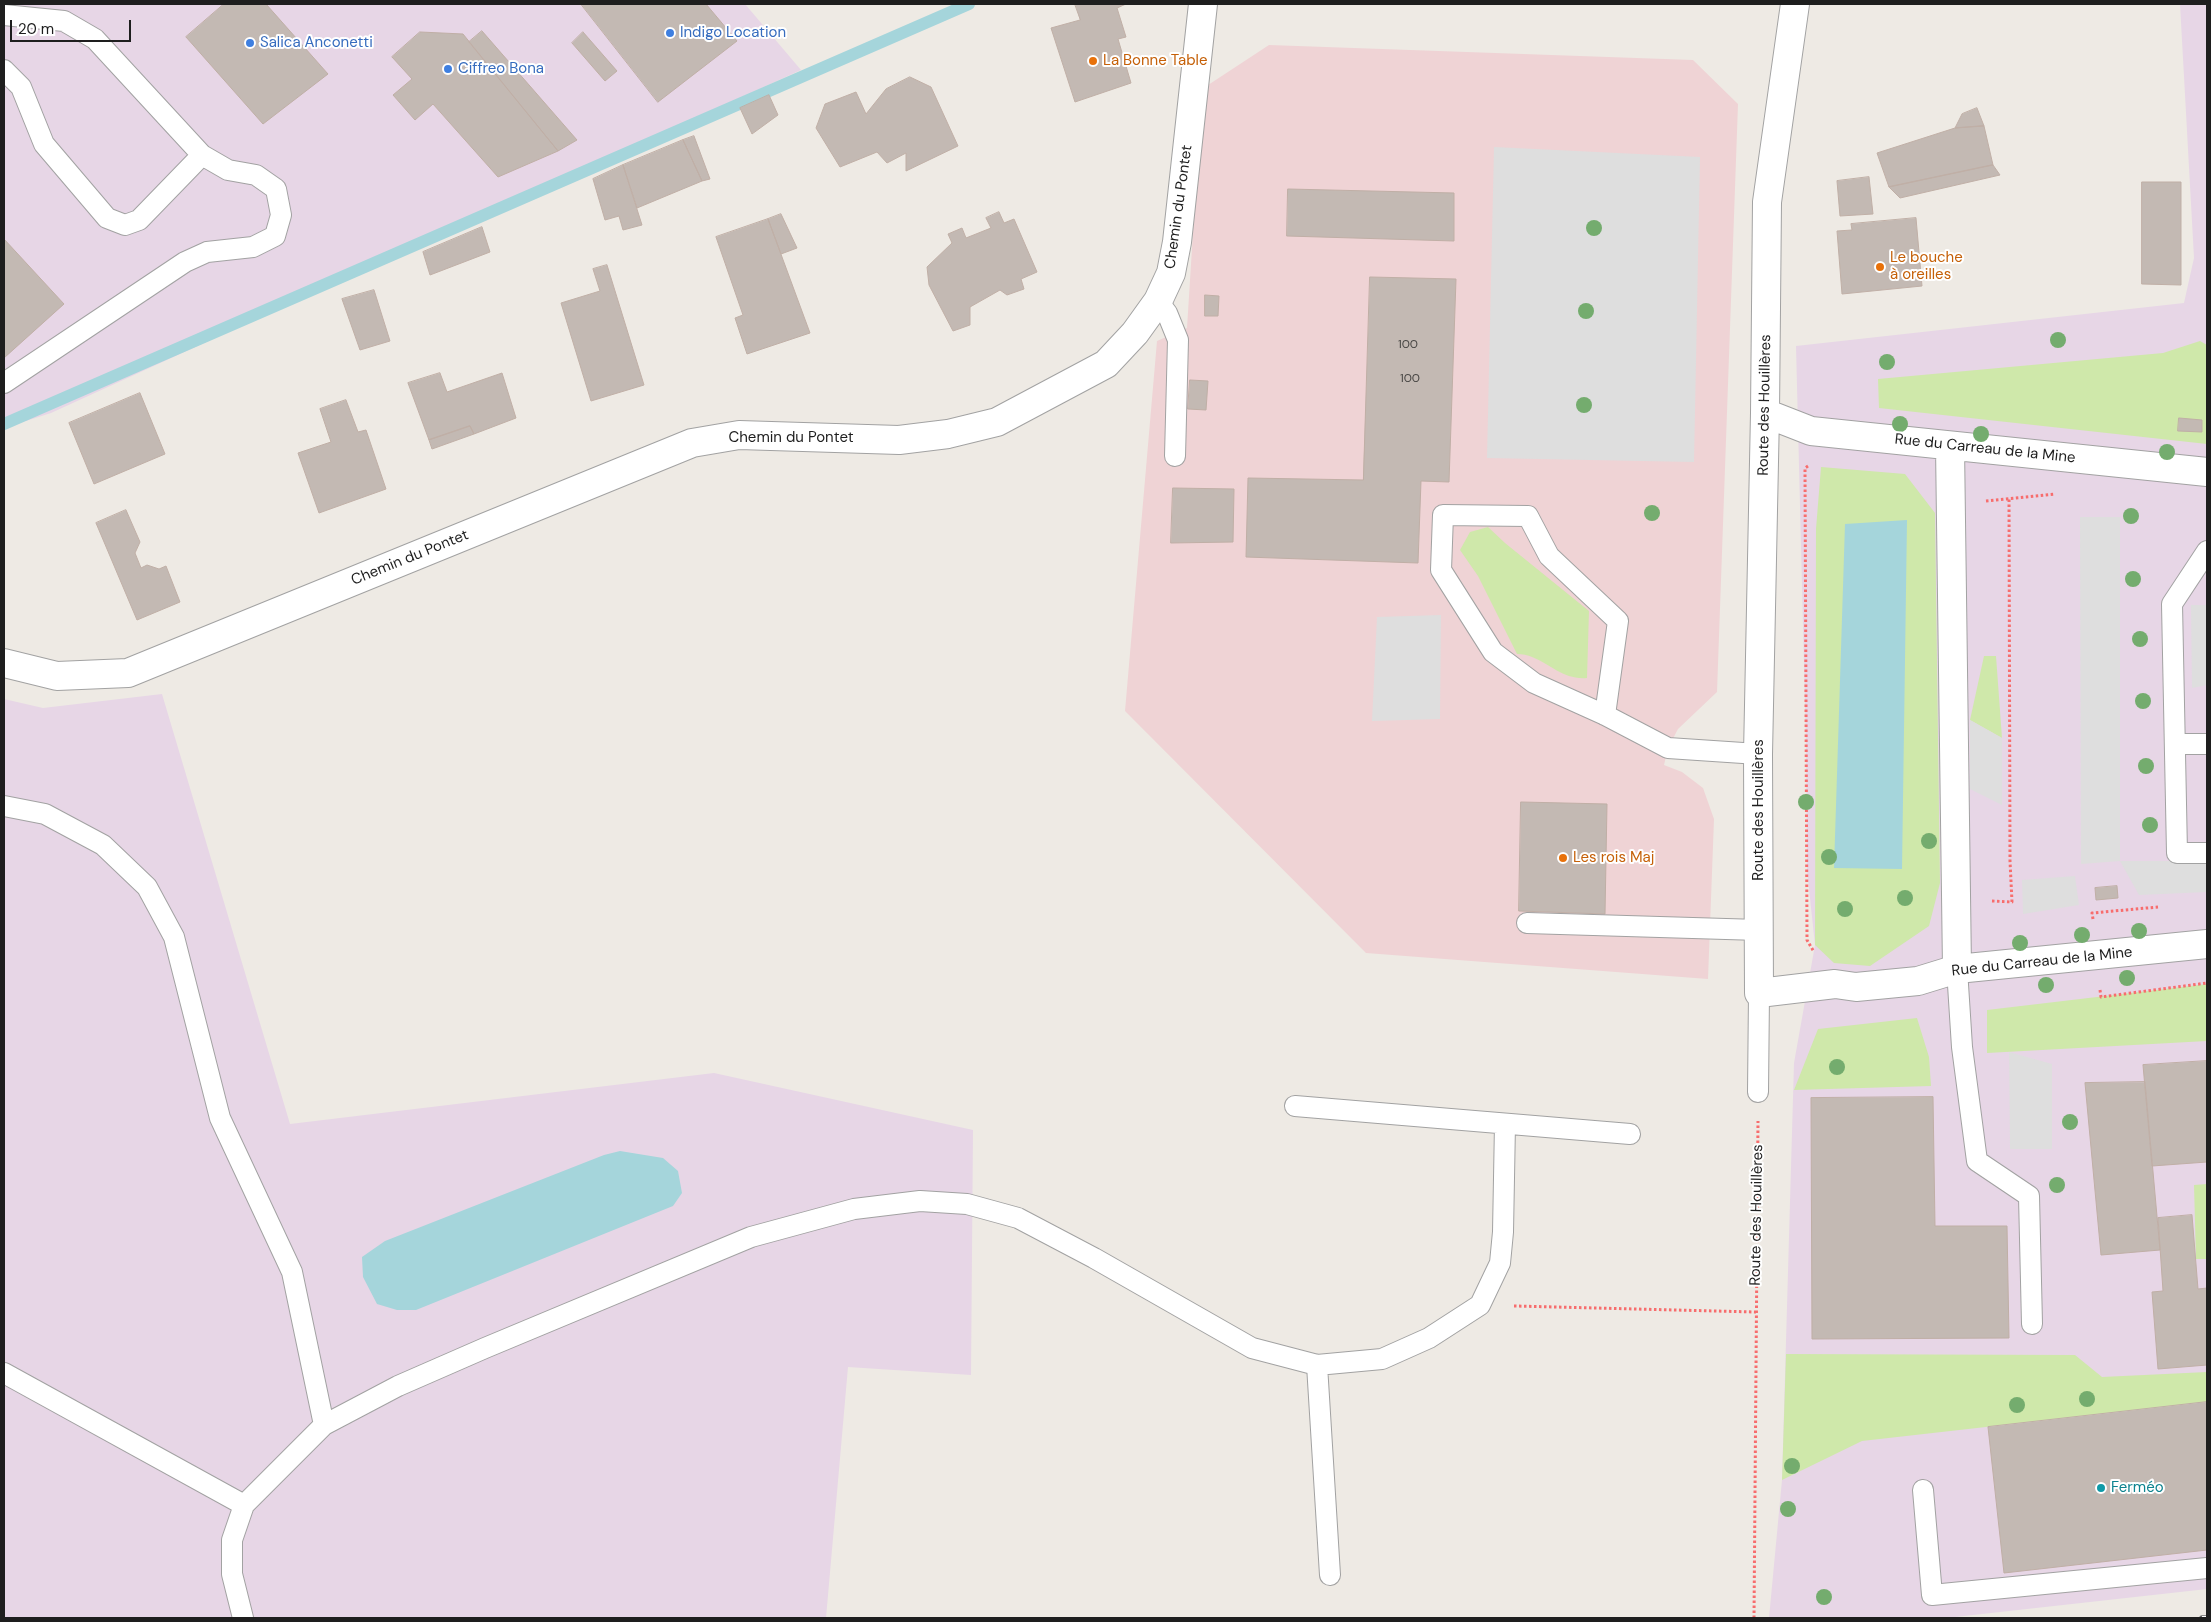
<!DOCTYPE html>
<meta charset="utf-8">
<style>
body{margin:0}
#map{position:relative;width:2211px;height:1622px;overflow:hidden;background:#eeeae4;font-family:"DM Sans",sans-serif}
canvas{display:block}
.frame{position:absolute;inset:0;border:5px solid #1e1e1e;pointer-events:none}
.scale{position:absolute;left:10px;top:20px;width:121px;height:22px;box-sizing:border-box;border:2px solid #1e1e1e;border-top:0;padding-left:6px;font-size:15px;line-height:18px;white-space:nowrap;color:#1e1e1e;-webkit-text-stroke:4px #fff;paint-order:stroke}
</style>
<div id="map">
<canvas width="2211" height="1622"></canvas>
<div class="frame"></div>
<div class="scale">20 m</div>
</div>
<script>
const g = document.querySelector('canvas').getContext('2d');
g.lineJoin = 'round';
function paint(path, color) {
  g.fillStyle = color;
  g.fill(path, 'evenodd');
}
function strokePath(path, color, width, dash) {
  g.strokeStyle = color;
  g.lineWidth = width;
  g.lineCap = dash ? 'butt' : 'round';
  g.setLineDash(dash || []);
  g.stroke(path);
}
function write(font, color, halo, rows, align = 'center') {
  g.font = font + ' "DM Sans",sans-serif';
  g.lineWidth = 4;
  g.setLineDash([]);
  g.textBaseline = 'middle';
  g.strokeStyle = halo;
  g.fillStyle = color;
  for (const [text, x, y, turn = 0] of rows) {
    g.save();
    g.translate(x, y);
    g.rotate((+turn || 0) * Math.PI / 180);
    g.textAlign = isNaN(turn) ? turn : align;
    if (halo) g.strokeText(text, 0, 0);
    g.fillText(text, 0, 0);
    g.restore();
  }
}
paint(new Path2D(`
 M1269,45L1693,60L1738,104L1717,692L1678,729L1668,748L1664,765L1682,772L1703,788L1714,819L1708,979L1366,953L1125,711L1157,341L1187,328L1202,89Z`), '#efd3d5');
paint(new Path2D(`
 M4,4H745L801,70L51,413L4,428Z
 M2180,4H2207V1589L1946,1618H1769L1782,1480L1794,1063L1815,945L1807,870L1806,745L1796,346L2184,303L2194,258Z
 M162,694L290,1124L714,1073L973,1130L971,1375L848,1367L826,1618H4V699L43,708Z`), '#e7d6e6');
paint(new Path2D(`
 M2200,341L2207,345V444L1879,408L1878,379L2163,353Z
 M1821,467L1905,474L1935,513L1940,883L1929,926L1870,966L1834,963L1815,945L1816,529Z
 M1488,527L1505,543L1589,611L1587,678C1564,680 1552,665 1532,657C1528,655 1522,654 1517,654L1478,576L1460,550L1470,532Z
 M1984,656H1996L2002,738L1970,720Z
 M2207,984V1041L1987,1053V1010Z
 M1917,1018L1929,1057L1931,1086L1794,1090L1818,1029Z
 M2207,1184V1259H2196L2194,1185Z
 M1786,1354L2075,1355L2102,1377L2207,1372V1402L1862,1441L1782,1480Z`), '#cfe8aa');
paint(new Path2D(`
 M1494,147L1700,157L1694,462L1487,458Z
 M2080,517H2120V861H2207V892L2139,895L2120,861L2081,864Z
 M2191,605H2207V685L2192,688Z
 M1441,615L1440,719L1372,721L1377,617Z
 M1970,720L2002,738V805L1970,789Z
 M2075,876L2079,905L2023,914L2022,880Z
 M2009,1052L2052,1064V1149H2010Z`), '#dedede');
paint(new Path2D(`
 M1907,520L1902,869L1834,868L1845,524Z
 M620,1151L663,1158L678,1171L682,1193L673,1206L416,1310H397L377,1304L363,1277L362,1257L385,1241L604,1155Z`), '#a5d5db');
strokePath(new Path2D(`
 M4,424L969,4`), '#a5d5db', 12);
const building = new Path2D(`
 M224,4H266L328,74L263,124L186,37Z
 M581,4H706L737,41L658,102Z
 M1075,4H1126L1117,8L1126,37L1118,39L1131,83L1075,102L1051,28L1080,20Z
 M482,31L577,140L558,151L469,42Z
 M420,32L463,34L558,151L498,177L433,104L415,120L393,95L412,79L392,57Z
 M583,32L617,71L605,81L572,43Z
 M910,77L931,87L958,146L906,171V153L887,163L877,152L840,167L816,128L825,104L856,92L866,114L886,89Z
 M769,95L778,115L752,134L740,108Z
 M1977,108L1984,126L1955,128L1962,114Z
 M1984,126L1993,165L1889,187L1877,153L1955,128Z
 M694,136L710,179L702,181L683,140Z
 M683,140L702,181L637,208L623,165Z
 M623,165L642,225L623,230L619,216L605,220L593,179Z
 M1993,165L2000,175L1900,198L1889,187Z
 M1869,177L1873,214L1840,216L1837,181Z
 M2142,182H2181V285L2142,284Z
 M1288,189L1454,193V241L1287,236Z
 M999,212L1004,223L1014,219L1037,272L1021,279L1024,289L1007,295L1000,290L970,307V325L953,331L929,285L927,267L952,243L948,234L962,228L966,238L991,228L986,218Z
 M781,214L797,248L781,254L768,219Z
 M1916,218L1922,286L1842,294L1837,231L1852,230L1851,224Z
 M768,219L810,333L747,354L735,318L743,315L716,237Z
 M482,227L490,252L430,275L423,252Z
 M4,239L64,304L4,358Z
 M607,265L644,385L591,401L561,303L600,291L593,269Z
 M1370,277L1456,279L1449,482L1421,481L1418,563L1246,557L1248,478L1363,480Z
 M374,290L390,341L360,350L342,299Z
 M1205,295L1219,296L1218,316H1205Z
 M440,373L447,392L502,373L516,418L474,434L470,426L429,440L408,383Z
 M1190,380L1208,381L1206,410L1188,409Z
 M140,393L165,454L94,484L69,423Z
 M346,400L358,432L366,430L386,489L319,513L298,453L331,442L320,409Z
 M2179,418L2202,420V432L2178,431Z
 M470,426L474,434L432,449L429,440Z
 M1173,488L1234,489L1233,542L1171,543Z
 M126,510L140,542L135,553L141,568L147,565L159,569L166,566L180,602L137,620L96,523Z
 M1521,802L1607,804L1605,914L1519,911Z
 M2117,886L2118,898L2096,900L2095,888Z
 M2207,1061V1162L2152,1166L2143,1065Z
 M2145,1082L2160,1250L2101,1255L2085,1083Z
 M1933,1097L1935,1226H2007L2009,1338L1812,1339L1811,1098Z
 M2192,1215L2198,1289L2207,1288V1365L2158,1369L2152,1292L2163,1291L2158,1218Z
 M2207,1402V1550L2004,1573L1988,1427Z`);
paint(building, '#c3b9b3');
strokePath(building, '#c0afa6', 1);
const service = new Path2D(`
 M4,15L64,21L95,39L202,155L139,220L125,225L107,218L44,144L21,87L4,70
 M1158,301L1167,313L1178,340L1175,456
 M4,383L185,262L207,252L253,247L275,236L281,215L276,189L256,175L228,170L202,155
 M2207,551L2172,604L2177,853H2207
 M1605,715L1618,621L1549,556L1528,516L1443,515L1441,570L1493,652L1534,683L1605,715L1668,748L1758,754
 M2175,744H2207
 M4,806L45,814L103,845L147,887L174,937L220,1118L292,1272L324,1425L244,1505L232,1540V1574L243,1618
 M1527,923L1759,930
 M1957,969L1962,1047L1977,1161L2029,1196L2032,1324
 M1758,1092L1759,993
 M1295,1106L1630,1134
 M1317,1365L1330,1575
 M4,1373L244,1505
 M324,1425L398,1386L485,1348L751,1237L854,1209L920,1201L967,1204L1018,1218L1094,1258L1252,1348L1317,1365L1382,1359L1429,1338L1480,1305L1500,1263L1503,1232L1505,1124
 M1923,1490L1932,1595L2207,1568`);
const minor = new Path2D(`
 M1795,4L1767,202L1765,413L1758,754L1759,993L1835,984L1856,987L1918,981L1957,969L2207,944
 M1765,413L1811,431L2207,472
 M1950,446L1957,969
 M4,663L57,676L128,673L692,443L739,435L899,440L948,434L997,422L1106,364L1135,333L1158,301L1171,273L1177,242L1203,4`);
strokePath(service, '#a2a2a2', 22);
strokePath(minor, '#a2a2a2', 30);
strokePath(new Path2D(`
 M1808,466L1805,468L1807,940L1814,952
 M1986,501L2055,494
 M1992,901L2012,902L2010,861L2009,498
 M2093,919L2092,913L2158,907
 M2100,990L2101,997L2207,983
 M1514,1306L1756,1312
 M1754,1618L1758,1121`), '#f76d6d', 3, [2.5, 2.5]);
strokePath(service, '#fff', 20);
strokePath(minor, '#fff', 28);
const rail = new Path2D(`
 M2202,1618H2207`);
strokePath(rail, '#6c6c6c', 5.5);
strokePath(rail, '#fff', 4, [11]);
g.fillStyle = '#74ac6e';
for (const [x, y] of [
 [1594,228],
 [1586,311],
 [2058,340],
 [1887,362],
 [1584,405],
 [1900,424],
 [1981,434],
 [2167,452],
 [1652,513],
 [2131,516],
 [2133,579],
 [2140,639],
 [2143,701],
 [2146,766],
 [1806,802],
 [2150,825],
 [1929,841],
 [1829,857],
 [1905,898],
 [1845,909],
 [2139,931],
 [2082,935],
 [2020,943],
 [2127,978],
 [2046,985],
 [1837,1067],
 [2070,1122],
 [2057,1185],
 [2087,1399],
 [2017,1405],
 [1792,1466],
 [1788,1509],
 [1824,1597]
]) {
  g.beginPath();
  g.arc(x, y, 8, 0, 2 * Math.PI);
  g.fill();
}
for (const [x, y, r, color] of [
 [670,33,5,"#3f7fe0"],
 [250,43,5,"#3f7fe0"],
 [1093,61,5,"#e8710a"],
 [448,69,5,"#3f7fe0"],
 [1880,267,5,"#e8710a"],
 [1563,858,5,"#e8710a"],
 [2101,1488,5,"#0f9aa8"]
]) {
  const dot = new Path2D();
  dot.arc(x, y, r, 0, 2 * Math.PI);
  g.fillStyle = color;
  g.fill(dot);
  strokePath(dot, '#fff', 2);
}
write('12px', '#474543', null, [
 ["100",1408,345],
 ["100",1410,379]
]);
write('15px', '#366cbe', '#fff', [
 ["Indigo Location",680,33],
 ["Salica Anconetti",260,43],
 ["Ciffreo Bona",458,69]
], 'left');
write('15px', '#c56008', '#fff', [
 ["La Bonne Table",1103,61],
 ["Le bouche",1890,258],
 ["à oreilles",1890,275],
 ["Les rois Maj",1573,858]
], 'left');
write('15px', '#1e1e1e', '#fff', [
 ["Chemin du Pontet",1179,207,-82],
 ["Route des Houillères",1765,405,-89],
 ["Chemin du Pontet",791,438],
 ["Rue du Carreau de la Mine",1985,449,6],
 ["Chemin du Pontet",410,558,-22],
 ["Route des Houillères",1759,810,-90],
 ["Rue du Carreau de la Mine",2042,962,-6],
 ["Route des Houillères",1757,1215,-89]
]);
write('15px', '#0d838f', '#fff', [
 ["Ferméo",2111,1488]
], 'left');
</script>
